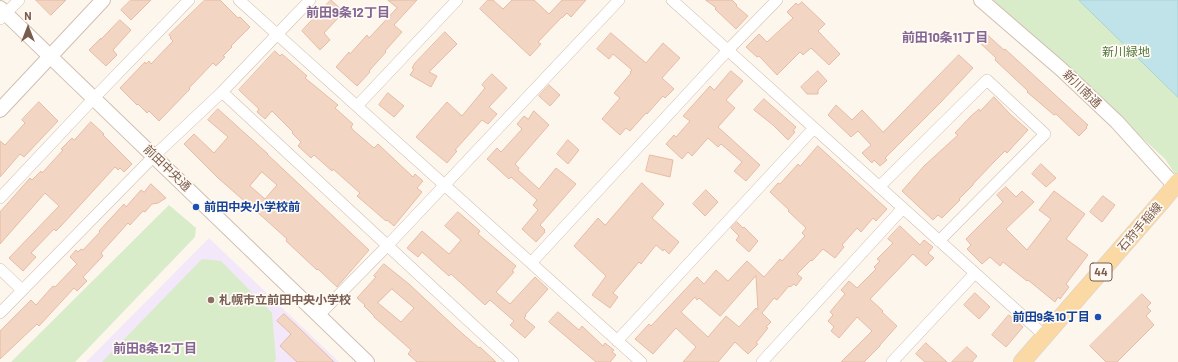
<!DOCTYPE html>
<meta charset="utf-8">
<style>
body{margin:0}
#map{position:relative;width:1178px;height:362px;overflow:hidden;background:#fdf6ec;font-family:Barlow,sans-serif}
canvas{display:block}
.north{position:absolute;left:8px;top:8px;width:40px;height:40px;-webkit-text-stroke:3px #fffaf3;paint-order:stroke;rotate:0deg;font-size:11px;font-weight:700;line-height:16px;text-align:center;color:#7a5c4d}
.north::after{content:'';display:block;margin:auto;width:14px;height:18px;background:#7a5c4d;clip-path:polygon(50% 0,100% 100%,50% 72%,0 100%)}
</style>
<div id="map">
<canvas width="1178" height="362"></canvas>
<div class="north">N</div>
</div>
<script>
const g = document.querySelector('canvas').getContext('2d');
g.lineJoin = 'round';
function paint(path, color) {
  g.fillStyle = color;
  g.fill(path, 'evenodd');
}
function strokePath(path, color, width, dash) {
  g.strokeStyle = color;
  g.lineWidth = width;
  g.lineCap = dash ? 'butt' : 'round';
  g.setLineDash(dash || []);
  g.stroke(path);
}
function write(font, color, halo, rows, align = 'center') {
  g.font = font + ' Barlow,"Noto Sans JP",sans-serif';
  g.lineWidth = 3.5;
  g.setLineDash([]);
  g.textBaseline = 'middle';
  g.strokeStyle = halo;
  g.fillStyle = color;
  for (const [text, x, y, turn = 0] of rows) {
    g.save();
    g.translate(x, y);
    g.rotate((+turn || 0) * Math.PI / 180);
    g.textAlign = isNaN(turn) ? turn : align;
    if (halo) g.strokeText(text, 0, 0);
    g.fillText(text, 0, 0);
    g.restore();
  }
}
paint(new Path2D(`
 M209,238L339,362H86Z`), '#f3e8fa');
paint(new Path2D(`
 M993,0H1178V178L1165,159Z
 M169,205L196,228L195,237L75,362H11Z
 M202,259L221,261L272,313L276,360L274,362H102Z`), '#d8ecc9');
const water = new Path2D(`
 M1079,0H1178V97Z`);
paint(water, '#bfe3e8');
strokePath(water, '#a5d3da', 1);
const building = new Path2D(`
 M36,0H66L51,15Z
 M131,0H151L131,20L121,10Z
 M205,0H220L238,18L240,17L250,27L231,46L232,47L223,56L225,57L216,66L213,63L189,88L190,89L159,121L149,111L147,113L138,104L137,105L120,88L145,62L146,64L149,61L151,64L173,41L170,38L171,37L169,35Z
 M331,0L343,11L338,16L339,17L324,33L330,40L320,50L302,31Z
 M388,0H417L394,25L402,32L385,51L386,52L369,71L370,72L357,86L336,67L349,52L350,54L367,35L369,38L397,8Z
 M488,0H493L503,9L512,0H534L549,14L562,0H586L571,17L567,13L562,18V17L538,42L541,44L530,56L480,9Z
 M706,0H732L737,5L736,6L748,16L736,29L715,9L716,8Z
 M802,2L825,24L818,31L840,54L829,65L811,48L803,55L800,52L777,75L759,56L757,57L746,47L759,34L767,42L793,18L787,12L796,3L798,5Z
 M120,20L131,30L113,50L117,55L106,66L89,50L101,38V39Z
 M983,31L1004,50L1005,49L1088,125L1086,127L1087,128L1079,136L1056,114L1054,115L1027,92L1028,91L995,60L996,58L976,39Z
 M445,32L457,44L429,72L437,76L431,87L410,75L414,69L412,68L415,63Z
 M611,33L646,63L663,43L680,58L662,78L674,89L665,98L663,96L647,114L646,113L630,131L626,128L620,135L602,119L620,98L614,93L631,73L630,72L632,70L613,54L609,59L597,49Z
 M275,51L280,56L282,54L307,76L305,78L338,105L335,108L353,124L351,127L353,130L374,148L378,144L413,177L415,174L423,181L417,188L422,192L394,226L387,220L386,221L357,196L360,193L333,169L332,171L314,155L311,158L298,146L301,142L292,133L293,132L272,111L265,119L257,112L259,109L239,90Z
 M959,55L973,68L941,102L885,158L887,160L880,166L874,160L872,163L862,153L871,145L858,131L851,137L828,115L836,105L852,120L862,110L883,132Z
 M731,71L743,81L726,100L735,108L718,127L760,165L746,181L734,171L742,162L721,144L718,147L708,138L692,156L688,152L682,159L666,144L674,135L676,137L690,121L683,116L710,86L714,90Z
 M818,71L827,81L818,90V94H807L801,87Z
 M492,74L507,88L489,107L497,114L488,124L482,120L455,150L457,151L447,163L416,137L447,102L462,116L485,88L482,85Z
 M549,85L560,95L550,106L539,96Z
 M388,93L404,106L394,117L379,105Z
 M994,97L1010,114L1028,130L1007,153L1005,151L994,162L973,184V185L959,199L960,200L942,218L938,215L933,220L902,191L924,166L958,135L955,133L970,117L979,109L980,111Z
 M764,99L796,127L793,131L795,132L788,140L773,125L754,110Z
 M39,102L58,121L24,157L20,154L0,177V141L5,145L25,123L22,120Z
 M218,109L268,154H267L369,250L337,287L318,269L317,270L286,241L287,239L265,219L218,178L184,144L194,134L214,153L228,137L208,120ZM262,172L277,185L265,199L250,186Z
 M534,111L549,125L515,164L519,168L518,170L539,189L556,168L576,184L540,225L545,230L544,231L545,232L536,242L522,229L538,210L533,205L537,200L511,177L509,179L487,159L497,148L501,152L522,129L517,124L524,116L528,119Z
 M91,122L104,134L103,135L132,164L124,172L120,168L118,170L115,167L61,226L56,231L54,229L31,253L36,257L23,271L9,258L59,206L45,193L0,244V212L30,178L32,180L41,171L42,173L63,150L61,149L72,138L74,140Z
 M568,140L579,150L568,164L557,154Z
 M818,146L887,209L876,221L873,218L861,232L857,228L842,245L844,247L835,258L823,249L812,261L811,260L797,274L802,278L796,286L794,284L790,287L789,286L777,300L774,298L762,313L771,322L766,327L768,328L756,343L758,344L748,354L735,342L718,362H683L696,347L676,328L653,354L635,339L649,324L651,326L697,277L704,284L716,270L728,281L747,261L764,277L780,259L782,261L805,236L802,233L806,228L788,211L789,210L770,192L778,183L780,184L798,164L800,166ZM756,276L758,310L756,308L739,327L726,316L708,337L681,312L695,297L697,300L699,298L720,316Z
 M650,155L673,160L670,177L646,171Z
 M1041,164L1056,178L1046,187L1032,174Z
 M642,183L664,204L652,218L679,242L669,254L664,249L663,251L656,245L641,264L639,262L613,293L618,297L610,308L592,295L606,276L574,246L598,218L605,225Z
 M151,184L166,198L158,203L152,204L145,212L143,211L130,225L128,223L101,253L103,256L83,277L87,281L77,291L74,288L39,326L37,324L0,359V331L31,300L36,305L53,286L55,287L77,264L70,257L76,250L78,252L81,249L83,250L100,232L99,231L124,204L126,207L141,190L144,192Z
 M1006,187L1016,197L1022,191L1034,202L1006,229L1027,250L1051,219L1039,210L1054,191L1085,214L1066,239L1088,255L1066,284L1069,287L1060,299L1058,297L1055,302L1028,280L1027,281L1003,262L1000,266L990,257L982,264L967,249L971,245L966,239L1003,202L997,195Z
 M706,190L718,202L705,216L693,204Z
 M1103,196L1115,205L1102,222L1090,212Z
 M458,212L480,231L478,234L516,266L512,271L514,272L496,292L510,304L535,277L548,289L525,315L526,316L524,318L535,327L525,338L510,325L514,321L490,300L485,305L451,274L449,276L422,252L418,257L407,248L422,231L449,254L461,240L445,226Z
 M737,222L743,228L744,227L758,241L749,252L736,240L739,236L731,228Z
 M900,226L920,245L924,240L933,247L928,253L934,258L926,266L913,254L870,299L883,311L882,312L897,326L880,345V346L864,362H841L872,331L857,317L839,338L831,331L834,327L828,321L833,315L830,312L845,294L841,290L849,281L857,288L876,269L874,267L880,261L877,259L893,243L888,239Z
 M384,264L409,284L456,328L479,348L480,347L496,362H417L408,354L411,350L374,317V316L364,306L365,305L357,298L376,277L374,276ZM392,289L414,308L401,322L378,303Z
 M975,293L990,307L979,319L964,305Z
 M1142,294L1151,303L1147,307L1151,311L1146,316L1154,325L1117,362H1106L1090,346Z
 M558,312L579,330L582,326L603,346L605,343L614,350L612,352L616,355L610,362H596L549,322Z
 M284,314L298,327L334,362H297L280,346L291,334L277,321Z
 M1009,315L1023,327L1006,347L992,335Z
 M926,343L947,362H925L916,354Z
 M967,347L977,356L972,362H952Z`);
paint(building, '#f3d5c3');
strokePath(building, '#e6bba3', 1);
const minor = new Path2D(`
 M239,0L641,362
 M672,0L1045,336
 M0,19L19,0
 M222,92L513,362
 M357,106L457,0
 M879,187L987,80L1045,134L939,241
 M0,198L94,98L189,0
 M531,263L728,50L777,0
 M0,269L22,290
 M0,313L154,156L222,92L310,0
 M319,315L388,245L619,0
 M617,341L814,128
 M762,362L903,208
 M892,362L975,273`);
const tertiary = new Path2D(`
 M981,0L1062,70L1117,122L1175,186
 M0,8L367,362
 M0,110L103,0`);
const primary = new Path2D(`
 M1022,362L1163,200L1178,182`);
strokePath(minor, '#d1beb0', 12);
strokePath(tertiary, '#d1beb0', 16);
strokePath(primary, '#dad1cd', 18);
strokePath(minor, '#fff', 11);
strokePath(tertiary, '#fff', 14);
strokePath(primary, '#fbd9a5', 17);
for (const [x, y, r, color] of [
 [196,207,4,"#1a4fb4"],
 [211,300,4,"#8d6e63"],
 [1098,317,4,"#1a4fb4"]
]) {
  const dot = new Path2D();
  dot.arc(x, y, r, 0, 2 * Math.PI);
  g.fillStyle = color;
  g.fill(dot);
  strokePath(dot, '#fffaf3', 1.5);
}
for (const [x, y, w] of [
 [1101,272,22]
]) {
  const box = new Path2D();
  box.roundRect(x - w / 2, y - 9, w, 18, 3);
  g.fillStyle = '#fffaf3';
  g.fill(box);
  strokePath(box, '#7a5c4d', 1);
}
write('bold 11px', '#7a5c4d', null, [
 ["44",1101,272]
]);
write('12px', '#537a41', '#fffaf3', [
 ["新川緑地",1126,52]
]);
write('12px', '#7a5c4d', '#fffaf3', [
 ["新川南通",1082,89,44],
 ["前田中央通",167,168,44],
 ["石狩手稲線",1140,227,-49]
]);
write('bold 12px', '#164399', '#fffaf3', [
 ["前田中央小学校前",204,207],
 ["前田9条10丁目",1090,317,"right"]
], 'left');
write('bold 12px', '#785e54', '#fffaf3', [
 ["札幌市立前田中央小学校",219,300]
], 'left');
write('bold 13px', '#846695', '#fffaf3', [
 ["前田9条12丁目",348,13],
 ["前田10条11丁目",945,38],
 ["前田8条12丁目",155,349]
]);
</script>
